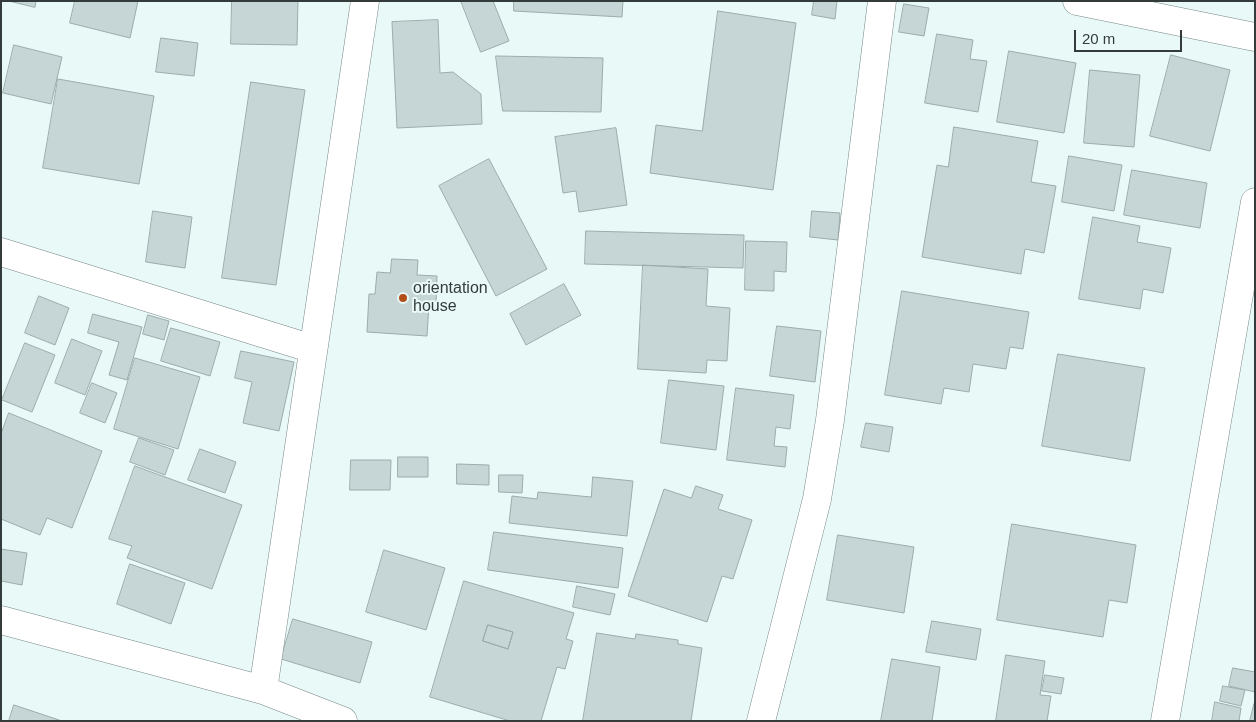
<!DOCTYPE html>
<style>
body{margin:0}
#map{position:relative;width:1256px;height:722px;overflow:hidden;background:#e8f9f8;font-family:Helvetica,sans-serif}
canvas{display:block}
.frame{position:absolute;inset:0;border:2px solid #343b3b;pointer-events:none}
.scale{position:absolute;left:1074px;top:30px;width:108px;height:22px;box-sizing:border-box;border:2px solid #343b3b;border-top:0;padding-left:6px;font-size:15px;line-height:18px;white-space:nowrap;color:#343b3b;-webkit-text-stroke:4px #e8f9f8;paint-order:stroke}
</style>
<div id="map">
<canvas width="1256" height="722"></canvas>
<div class="frame"></div>
<div class="scale">20 m</div>
</div>
<script>
const g = document.querySelector('canvas').getContext('2d');
g.lineJoin = 'round';
function paint(path, color) {
  g.fillStyle = color;
  g.fill(path, 'evenodd');
}
function strokePath(path, color, width, dash) {
  g.strokeStyle = color;
  g.lineWidth = width;
  g.lineCap = dash ? 'butt' : 'round';
  g.setLineDash(dash || []);
  g.stroke(path);
}
function write(font, color, halo, rows, align = 'center') {
  g.font = font + ' Helvetica,sans-serif';
  g.lineWidth = 4;
  g.setLineDash([]);
  g.textBaseline = 'middle';
  g.strokeStyle = halo;
  g.fillStyle = color;
  for (const [text, x, y, turn = 0] of rows) {
    g.save();
    g.translate(x, y);
    g.rotate((+turn || 0) * Math.PI / 180);
    g.textAlign = isNaN(turn) ? turn : align;
    if (halo) g.strokeText(text, 0, 0);
    g.fillText(text, 0, 0);
    g.restore();
  }
}
const building = new Path2D(`
 M9,1H36L35,7Z
 M75,1H138L130,38L70,23Z
 M232,1H298L297,45L231,44Z
 M461,1H493L509,41L481,52Z
 M514,1H623L622,17L514,11Z
 M814,1H837L835,19L812,15Z
 M904,4L929,8L924,36L899,32Z
 M718,11L796,23L773,190L650,173L656,125L702,131Z
 M438,20L440,73L453,72L481,94L482,124L397,128L392,22Z
 M937,34L973,40L970,59L987,61L978,112L925,103Z
 M161,38L198,43L194,76L156,72Z
 M14,45L62,57L51,104L3,93Z
 M1009,51L1076,63L1064,133L997,122Z
 M1171,55L1230,70L1210,151L1150,136Z
 M496,56L603,58L601,112L503,111Z
 M1090,70L1140,75L1134,147L1084,143Z
 M58,79L154,96L139,184L43,168Z
 M251,82L305,90L276,285L222,278Z
 M954,127L1038,141L1031,182L1056,186L1044,253L1025,249L1021,274L922,257L937,165L948,167Z
 M616,128L627,205L579,212L576,191L563,193L555,137Z
 M1069,156L1122,165L1114,211L1062,202Z
 M489,159L547,269L496,296L439,186Z
 M1132,170L1207,183L1200,228L1124,215Z
 M153,211L192,217L185,268L146,262Z
 M812,211L840,213L838,240L810,237Z
 M1093,217L1140,226L1137,242L1171,248L1163,293L1143,289L1140,309L1079,299Z
 M586,231L744,235L743,268L585,264Z
 M746,241L787,242L786,272L774,271V291L745,290Z
 M392,259L418,260L417,275L437,276L436,304H429L427,336L367,332L369,294H375L377,272L390,273Z
 M643,265L708,269L706,306L730,308L727,361L707,360L706,373L638,369Z
 M564,284L581,315L526,345L510,314Z
 M902,291L1029,312L1023,349L1010,347L1006,369L973,364L969,392L944,388L941,404L885,395Z
 M39,296L69,308L55,345L25,333Z
 M93,314L142,327L127,380L109,375L119,342L88,333Z
 M148,315L169,321L164,340L143,334Z
 M777,326L821,331L815,382L770,376Z
 M171,328L220,342L210,376L161,361Z
 M72,339L102,351L85,395L55,383Z
 M25,343L55,355L32,412L2,400Z
 M241,351L294,362L279,431L243,423L252,382L235,378Z
 M1058,354L1145,368L1130,461L1042,446Z
 M135,358L200,377L178,449L114,429Z
 M669,380L724,386L716,450L661,443Z
 M92,383L117,393L105,423L80,413Z
 M736,388L794,395L790,429L776,427L774,446L787,447L785,467L727,460Z
 M9,413L102,451L72,528L47,518L40,535L1,519V434Z
 M866,423L893,427L889,452L861,447Z
 M139,438L174,450L165,475L130,462Z
 M200,449L236,462L225,493L188,480Z
 M398,457H428V477H398Z
 M351,460H391L390,490H350Z
 M457,464L489,465V485L457,484Z
 M135,466L242,505L212,589L127,558L132,546L109,539Z
 M499,475H523L522,493L499,492Z
 M593,477L633,481L627,536L509,523L512,496L537,499L538,492L591,497Z
 M696,486L723,495L718,509L752,520L733,579L722,576L707,622L628,596L664,489L691,498Z
 M1012,524L1136,545L1127,603L1109,600L1103,637L997,620Z
 M494,532L623,548L618,588L488,570Z
 M838,535L914,547L904,613L827,600Z
 M1,549L27,553L22,585L1,581Z
 M384,550L445,568L426,630L366,612Z
 M130,564L185,583L171,624L117,604Z
 M464,581L574,613L566,639L573,641L565,669L557,667L541,721H510L430,697ZM488,625L513,632L508,649L483,641Z
 M577,586L615,594L610,615L573,607Z
 M293,619L372,642L360,683L281,659Z
 M932,621L981,629L976,660L926,652Z
 M488,625L513,632L508,649L483,641Z
 M597,633L635,639L636,634L678,640V644L702,648L691,721H583Z
 M1006,655L1045,661L1040,695L1051,696L1047,721H996Z
 M892,659L940,667L932,721H881Z
 M1233,668L1255,672V692L1229,686Z
 M1045,675L1064,678L1061,694L1042,691Z
 M1223,686L1245,690L1241,706L1220,701Z
 M1215,702L1241,708L1239,721H1212Z
 M1254,704L1255,721H1250Z
 M14,705L62,721H9Z`);
paint(building, '#c6d6d6');
strokePath(building, '#9cabab', 1);
const street = new Path2D(`
 M1077,1L1255,37
 M1,252L313,349
 M1,620L263,690L343,721
 M263,690L365,1
 M761,721L817,499L830,420L882,1
 M1165,721L1255,202`);
strokePath(street, '#778685', 29);
strokePath(street, '#fff', 28);
for (const [x, y, r, color] of [
 [403,298,5,"#b24f18"]
]) {
  const dot = new Path2D();
  dot.arc(x, y, r, 0, 2 * Math.PI);
  g.fillStyle = color;
  g.fill(dot);
  strokePath(dot, '#e8f9f8', 2);
}
write('16px', '#343b3b', '#e8f9f8', [
 ["orientation",413,289],
 ["house",413,307]
], 'left');
</script>
